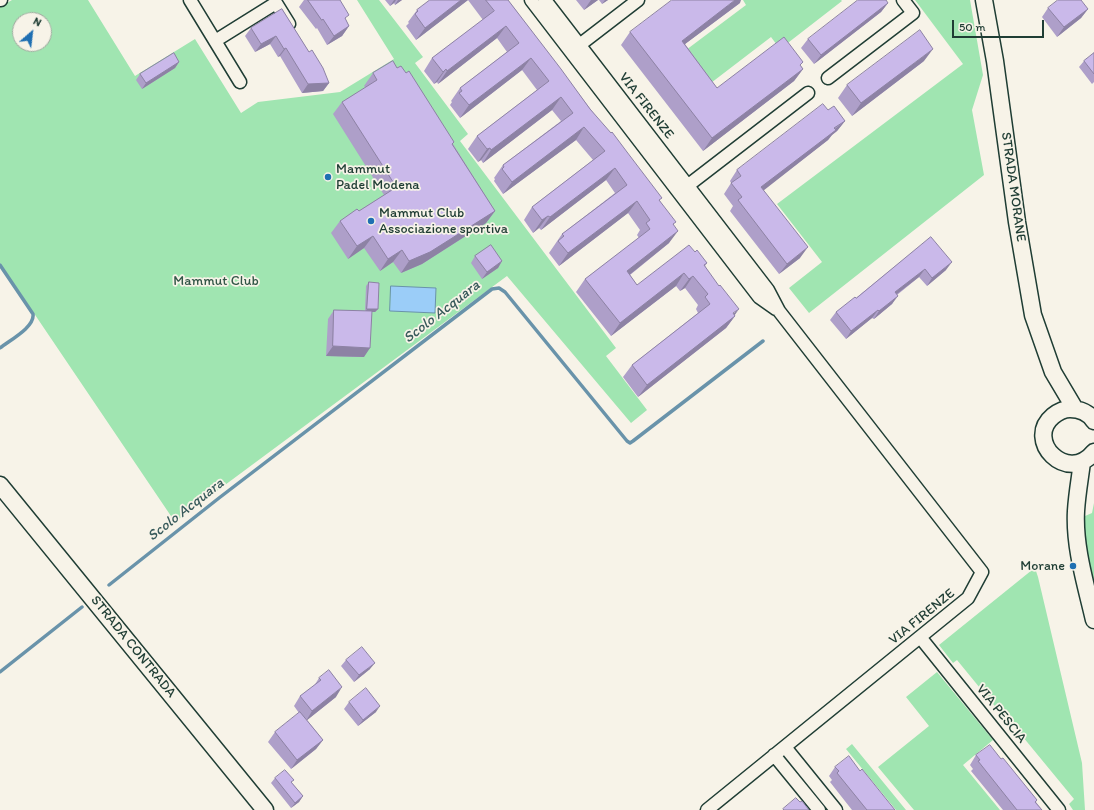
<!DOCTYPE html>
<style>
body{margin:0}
#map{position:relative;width:1094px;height:810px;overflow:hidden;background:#f7f3e8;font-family:Itim,sans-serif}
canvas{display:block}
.north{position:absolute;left:12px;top:12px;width:40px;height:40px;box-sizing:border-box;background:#f7f3e8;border:1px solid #a1aaa0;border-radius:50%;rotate:28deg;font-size:11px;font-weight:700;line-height:16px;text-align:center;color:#1f3d34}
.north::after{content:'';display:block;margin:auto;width:14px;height:18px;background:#1f6fb2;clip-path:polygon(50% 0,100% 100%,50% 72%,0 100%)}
.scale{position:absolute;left:952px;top:20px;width:92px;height:18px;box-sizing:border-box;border:2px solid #1f3d34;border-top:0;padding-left:5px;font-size:12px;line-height:14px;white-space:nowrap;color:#1f3d34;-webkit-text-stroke:3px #f7f3e8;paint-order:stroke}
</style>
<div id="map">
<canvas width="1094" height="810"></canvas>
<div class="north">N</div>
<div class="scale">50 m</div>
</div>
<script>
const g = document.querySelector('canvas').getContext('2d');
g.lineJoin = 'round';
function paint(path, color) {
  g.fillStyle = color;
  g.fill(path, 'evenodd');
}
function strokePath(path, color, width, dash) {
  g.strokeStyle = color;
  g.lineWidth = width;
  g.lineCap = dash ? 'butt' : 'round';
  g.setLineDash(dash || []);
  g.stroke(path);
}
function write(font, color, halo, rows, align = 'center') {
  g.font = font + ' Itim,sans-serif';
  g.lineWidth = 3.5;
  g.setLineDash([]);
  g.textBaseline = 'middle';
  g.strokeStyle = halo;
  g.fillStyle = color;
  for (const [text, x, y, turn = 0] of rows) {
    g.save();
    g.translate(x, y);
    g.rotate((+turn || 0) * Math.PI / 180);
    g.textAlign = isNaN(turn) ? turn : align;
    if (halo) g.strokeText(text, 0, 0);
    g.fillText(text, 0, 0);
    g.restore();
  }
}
paint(new Path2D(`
 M12,0H88L135,76L195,39L241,113L258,102L340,92L394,59L357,0H379L423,57L415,63L468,134L460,141L616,348L606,356L647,410L631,423L507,276L175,522L0,263V7ZM20,20H44V44H20Z
 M743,0H841L842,1L780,49L771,37L707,86L682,53L746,5Z
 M915,0H970L983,75L972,110L984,175L809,313L789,288L822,262L777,204L963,64Z
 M1094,503V585C1089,562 1081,540 1085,516L1092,513Z
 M1032,570L1036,571L1038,577L1082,763L1085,810H1073L1069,804L1074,799L1009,720L1007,721L957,660L953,663L939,645Z
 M937,672L993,740L963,765L1000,810H914L878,767L929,726L906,697Z
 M852,744L906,810H896L846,749Z`), '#a0e5b1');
const water = new Path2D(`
 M391,286L436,288L435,313L390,311Z`);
paint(water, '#9bcdf8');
strokePath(water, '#6993aa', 1);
strokePath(new Path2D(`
 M0,265L33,314C35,327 10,340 0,348
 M109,585L219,498L492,289L499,288L505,292L627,441L630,443L633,441L763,341
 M0,672L82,607`), '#6993aa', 3.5);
const street = new Path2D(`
 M0,0H1
 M190,0L240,82
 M531,0L759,297L776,309
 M545,0L768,290L779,311L982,572L968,598L707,810
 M215,41L276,3L289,24
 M573,50L638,0
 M828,78L913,13L903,0
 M682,190L808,93
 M920,637L1059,810
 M785,747L836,810
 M774,755L819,810`);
const secondary = new Path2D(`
 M984,0L995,61L1017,222L1033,315L1053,372L1075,409
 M1094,421C1089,413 1080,409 1070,409C1064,409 1058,412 1053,416C1024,440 1067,485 1094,452
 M1082,462C1080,478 1077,494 1076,511C1074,547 1086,585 1094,620
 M0,485L265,810`);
strokePath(street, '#1f3d34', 15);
strokePath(secondary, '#1f3d34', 19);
strokePath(street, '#f7f3e8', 12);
strokePath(secondary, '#f7f3e8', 16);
paint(new Path2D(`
 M304,0H340L346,20L349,26L342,36L327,45L317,28L316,29L299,7Z
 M385,0H402L395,5L394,3L390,6Z
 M430,0H508L660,201L674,225L669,243L630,275L637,285L695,252L707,263L705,266L735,316L726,328L638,397L623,377L632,365L698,313L696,309L698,305L685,288L680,291L676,286L611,336L576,292L585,279L639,238L637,235L640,230L628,213L559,266L549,253L562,234L615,193L606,180L541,230L539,228L533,233L524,220L532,207L593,160L576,140L503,194L494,181L495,179L494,178L503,165L561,121L552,110L483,163L481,160L478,162L468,149L477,136L537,90L522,70L460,118L450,105L452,102L451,101L460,88L507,52L497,38L438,84L437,82L434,84L424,71L432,58L483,20L468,0L416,40L406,26L409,23L408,22L417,10Z
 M576,0H598L584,10Z
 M599,0H608L602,4Z
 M740,3L685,44L717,88L801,66L803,69L794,81L703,151L621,45L630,32Z
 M888,3L881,12L814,64L801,48L808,39Z
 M1048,8L1088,9L1081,18L1057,37L1042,17Z
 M282,9L309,52L329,83L323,91L302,93L280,56L278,57L270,44L255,52L245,36L251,28Z
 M1094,53V82L1092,84L1079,67L1084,61Z
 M924,61L852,116L838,98L847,85Z
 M179,62L175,68L142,89L136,80L140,74Z
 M397,68L453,144L495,211L486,223L422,264L401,273L393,262L380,271L364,248L348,259L331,233L340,221L359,211L384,195L333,114L342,102L366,88L364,86L373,73Z
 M828,110L845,121L837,131L832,135L828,140L763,190L800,258L779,274L730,211L733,206L724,194L731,183L730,181L737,170Z
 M931,237L946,270L927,286L919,277L897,295L892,304L874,319L872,318L846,339L830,320L836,312L856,298Z
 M475,256L502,261L498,268L482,279L471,263Z
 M369,282L378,309L375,312H372L364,357L326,356L328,319L334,310L365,311L366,286Z
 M346,660L370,669L354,682L341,666Z
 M319,678L336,697L307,720L323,740L316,749L291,769L268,742L275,732L299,713L294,706L300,696L314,686Z
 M349,702L376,712L358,726L344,709Z
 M976,755L1037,800L1036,802L1042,810H1003L971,771L973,769L970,765Z
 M835,767L860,771L895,810H852L830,782L832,780L829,776Z
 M275,778L292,783L303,796L299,802L291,808L271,783Z`), '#ae9fc9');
paint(new Path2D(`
 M394,0H396L394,3L390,6Z
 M398,0H402L395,5Z
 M461,0H468L416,40L425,28Z
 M591,0H598L584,10Z
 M605,0H608L602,4Z
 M735,0H741L740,3L673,53L682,41Z
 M888,3L881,12L814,64L821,55Z
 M1088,9L1081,18L1057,37L1064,27Z
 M349,26L342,36L327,45L334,36Z
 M506,26L497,38L438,84L447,71Z
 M276,36L270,44L255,52L261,44Z
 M286,48L280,56L278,57L284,49Z
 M933,49L924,61L852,116L861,103Z
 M531,58L522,70L460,118L469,105Z
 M179,62L175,68L142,89L146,83Z
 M446,69L437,82L434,84L443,72Z
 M803,69L794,81L703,151L712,138Z
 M329,83L323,91L302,93L308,84Z
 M561,97L552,110L483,163L491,150Z
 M845,121L837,131L832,135L828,140L754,198L761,187Z
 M584,127L576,140L503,194L512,182Z
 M490,148L481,160L478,162L487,149Z
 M615,168L606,180L541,230L550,217Z
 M637,201L628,213L559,266L568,253Z
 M495,211L486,223L422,264L401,273L409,261Z
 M548,216L539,228L533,233L542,220Z
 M678,231L669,243L618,284L627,271Z
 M373,236L364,248L348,259L357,246Z
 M808,247L800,258L779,274L787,264Z
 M402,250L393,262L380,271L388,259Z
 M502,261L498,268L482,279L487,272Z
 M952,262L946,270L927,286L932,278Z
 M925,269L919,277L889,300L895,292Z
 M684,273L676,286L611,336L620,323Z
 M693,276L685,288L680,291L689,279Z
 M898,296L892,304L874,319L879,311Z
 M367,309H378L375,312H365Z
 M739,309L732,319L735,316L726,328L638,397L647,385Z
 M878,310L872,318L846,339L851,331Z
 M333,346L370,348L364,357L326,356Z
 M375,663L370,669L354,682L359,675Z
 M342,687L336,697L306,721L312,711Z
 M380,706L376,712L358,726L363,720Z
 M323,740L316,749L291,769L297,760Z
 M303,796L299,802L291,808L295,803Z`), '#8d82a4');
const building = new Path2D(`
 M308,0H340L349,15L345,18L349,26L334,36L323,19L322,20Z
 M430,0H461L425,28L415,14L418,11L417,10Z
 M486,0H508L561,69L590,109L611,133L612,132L627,152L662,198L659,200L676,222L673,224L678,231L627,271L637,285L689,245L695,252L697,250L707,263L704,265L719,286L720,285L739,309L733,313L735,316L647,385L632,365L710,304L705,297L708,294L693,276L689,279L684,273L620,323L585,279L650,229L646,223L650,220L637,201L568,253L558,241L564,236L562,234L627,185L615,168L550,217L548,216L542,220L532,207L605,151L584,127L512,182L502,169L504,167L503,165L573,113L561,97L491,150L490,148L487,149L477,136L549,81L531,58L469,105L459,93L462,91L460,88L519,43L506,26L447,71L446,69L443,72L432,58L494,11Z
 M672,0H735L682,41L717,88L784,37L803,62L800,65L803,69L712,138L630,32Z
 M858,0H886L888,3L821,55L808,39Z
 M1058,0H1081L1088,9L1064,27L1048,8Z
 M282,9L309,52L312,50L323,68L329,83L308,84L286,48L284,49L276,36L261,44L251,28Z
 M920,30L933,49L861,103L847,85Z
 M174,53L179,62L146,83L140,74Z
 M1094,53V74L1084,61Z
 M393,61L397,68L401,66L406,73L409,71L454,142L452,144L495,211L430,252L409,261L402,250L388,259L373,236L357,246L340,221L357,209L359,211L392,190L391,188L395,185L342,102L377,80L373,73Z
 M823,104L828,110L834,106L845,121L834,128L836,130L761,187L808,247L787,264L738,200L742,197L731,183L741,176L737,170Z
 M931,237L952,262L932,278L925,269L895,292L898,296L879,311L878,310L851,331L836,312L855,297L856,298Z
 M491,245L502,261L487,272L475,256Z
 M369,282L379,283L378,309H367Z
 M334,310L372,311L370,348L333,346Z
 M362,647L375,663L359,675L346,660Z
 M329,670L342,687L312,711L300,696L321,680L319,678Z
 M366,688L380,706L363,720L349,702Z
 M300,712L323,740L297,760L275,732Z
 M990,745L1001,759L1003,758L1037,800L1035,802L1042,810H1017L978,761L980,760L976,755Z
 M849,756L860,771L862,769L895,810H867L837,773L839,771L835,767Z
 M285,770L294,780L291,782L303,796L295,803L275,778Z
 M796,798L800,802L802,801L809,810H784L783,809Z`);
paint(building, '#cab9ea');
strokePath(building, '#8d82a4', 1);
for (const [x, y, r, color] of [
 [328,177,4,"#1f6fb2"],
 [371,221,4,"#1f6fb2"],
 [1073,566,4,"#1f6fb2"]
]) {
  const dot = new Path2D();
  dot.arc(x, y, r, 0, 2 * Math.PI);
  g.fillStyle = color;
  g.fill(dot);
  strokePath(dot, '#f7f3e8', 1.5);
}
write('14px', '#1f3d34', '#f7f3e8', [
 ["VIA FIRENZE",646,106,52],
 ["STRADA MORANE",1013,187,82],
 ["VIA FIRENZE",922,617,-39],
 ["STRADA CONTRADA",133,647,51],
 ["VIA PESCIA",1001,714,51]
]);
write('14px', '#1f3d34', '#f7f3e8', [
 ["Mammut",336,169],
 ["Padel Modena",336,185],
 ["Mammut Club",379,213],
 ["Associazione sportiva",379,229],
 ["Morane",1065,566,"right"]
], 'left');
write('14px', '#325647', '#f7f3e8', [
 ["Mammut Club",216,281]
]);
write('italic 15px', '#385a5b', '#f7f3e8', [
 ["Scolo Acquara",442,312,-38],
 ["Scolo Acquara",186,510,-38]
]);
</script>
